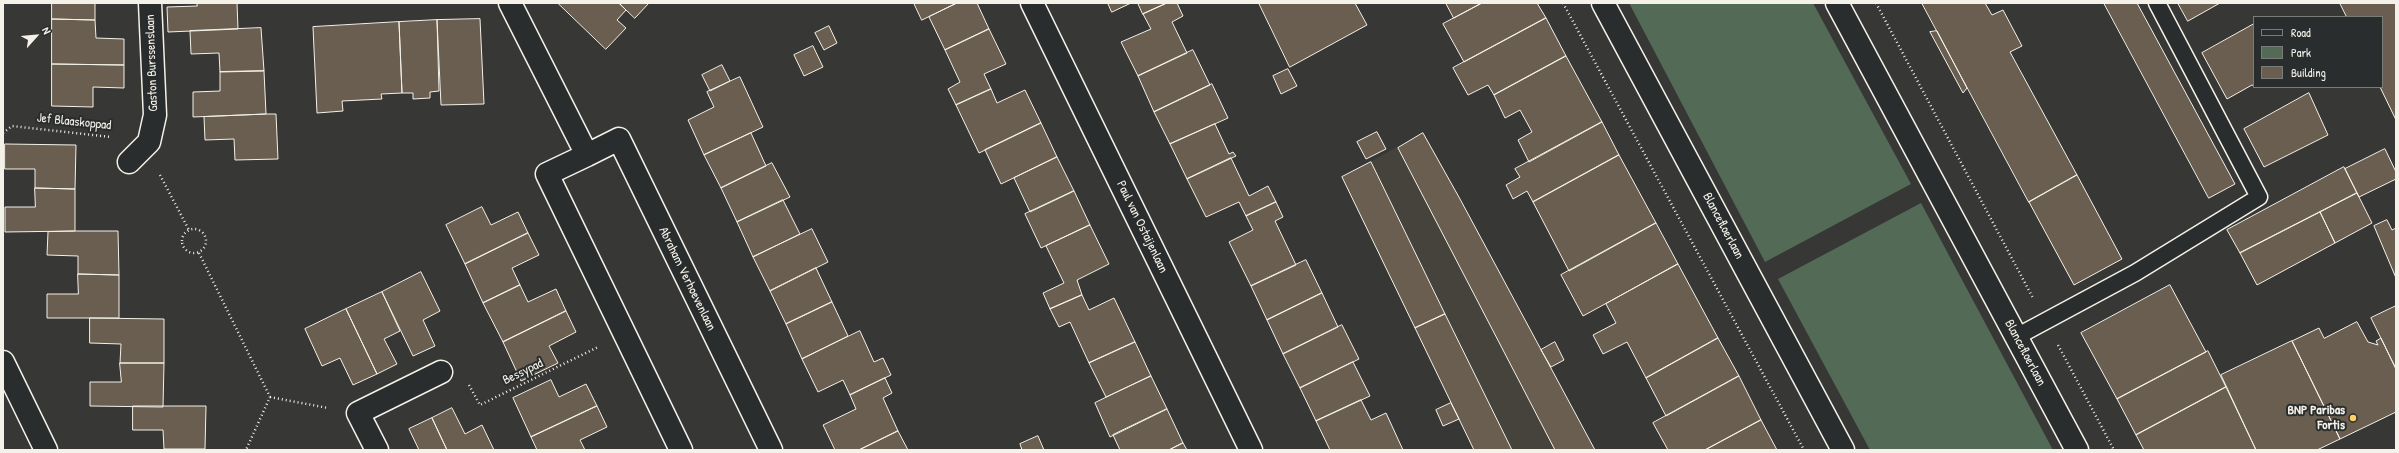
<!DOCTYPE html>
<style>
body{margin:0}
#map{position:relative;width:2399px;height:453px;overflow:hidden;background:#373735;font-family:"Patrick Hand",sans-serif}
canvas{display:block}
.frame{position:absolute;inset:0;border:4px solid #f4f1e8;pointer-events:none}
.legend{position:absolute;left:2253px;top:16px;width:130px;height:72px;box-sizing:border-box;background:#2a2d2e;border:1px solid #7b7b78;margin:0;padding:5px 7px;list-style:none;font-size:12px;color:#f4f1e8}
.legend li{display:flex;align-items:center;gap:8px;height:20px}
.legend b{width:20px;border:1px solid #7b7b78}
.north{position:absolute;left:16px;top:16px;width:40px;height:40px;-webkit-text-stroke:3px #2a2d2e;paint-order:stroke;rotate:63deg;font-size:11px;font-weight:700;line-height:16px;text-align:center;color:#f4f1e8}
.north::after{content:'';display:block;margin:auto;width:14px;height:18px;background:#f4f1e8;clip-path:polygon(50% 0,100% 100%,50% 72%,0 100%)}
</style>
<div id="map">
<canvas width="2399" height="453"></canvas>
<div class="frame"></div>
<ul class="legend">
<li><b style="height:5px;background:#2a2d2e"></b>Road</li>
<li><b style="height:11px;background:#536a57"></b>Park</li>
<li><b style="height:11px;background:#695e50"></b>Building</li>
</ul>
<div class="north">N</div>
</div>
<script>
const g = document.querySelector('canvas').getContext('2d');
g.lineJoin = 'round';
function paint(path, color) {
  g.fillStyle = color;
  g.fill(path, 'evenodd');
}
function strokePath(path, color, width, dash) {
  g.strokeStyle = color;
  g.lineWidth = width;
  g.lineCap = dash ? 'butt' : 'round';
  g.setLineDash(dash || []);
  g.stroke(path);
}
function write(font, color, halo, rows, align = 'center') {
  g.font = font + ' "Patrick Hand",sans-serif';
  g.lineWidth = 4;
  g.setLineDash([]);
  g.textBaseline = 'middle';
  g.strokeStyle = halo;
  g.fillStyle = color;
  for (const [text, x, y, turn = 0] of rows) {
    g.save();
    g.translate(x, y);
    g.rotate((+turn || 0) * Math.PI / 180);
    g.textAlign = isNaN(turn) ? turn : align;
    if (halo) g.strokeText(text, 0, 0);
    g.fillText(text, 0, 0);
    g.restore();
  }
}
paint(new Path2D(`
 M1423,133L1595,450H1474L1342,177Z`), '#46433d');
paint(new Path2D(`
 M1629,3H1813L1911,184L1765,262Z
 M1921,203L2053,450H1870L1778,279Z`), '#536a57');
const building = new Path2D(`
 M52,3H95V20L52,19Z
 M197,3H237L238,29L168,32L167,7L197,6Z
 M558,3H619L626,10L617,20L626,28L606,49Z
 M619,3H649L635,18Z
 M914,3H957L922,20Z
 M957,3H977L989,29L945,50L929,17Z
 M1108,3H1131L1112,12Z
 M1138,3H1167L1143,14Z
 M1167,3H1177L1183,16L1172,22L1187,53L1138,76L1121,42L1151,29L1143,14Z
 M1259,3H1355L1367,25L1290,67Z
 M1446,3H1482L1454,18Z
 M1482,3H1537L1546,18L1464,62L1443,24Z
 M1922,3H1985L1992,15L2003,10L2022,46L2010,52L2077,175L2029,202Z
 M2104,3H2137L2235,184L2209,198Z
 M2178,3H2220L2188,21Z
 M2340,3H2396V120L2380,87H2382V17H2347Z
 M1546,18L1566,56L1494,95L1488,85L1468,95L1453,68Z
 M52,19L95,20L96,38L124,39V65L52,64Z
 M480,19L484,104L441,105L437,20Z
 M437,20L439,91L430,92V98L413,99V93H402L399,22Z
 M399,22L402,93L381,94L382,99L342,101L343,111L317,113L313,27Z
 M2254,24V86L2252,85L2227,99L2202,53Z
 M829,26L837,43L824,50L815,33Z
 M261,28L264,71L220,72L219,53L191,54L190,31Z
 M989,29L1006,64L984,74L991,89L956,105L948,89L960,82L945,50Z
 M1937,31L1967,88L1963,93L1930,32Z
 M813,46L823,67L804,76L794,55Z
 M1193,50L1210,85L1154,112L1138,76Z
 M1566,56L1602,122L1529,162L1518,140L1532,132L1520,110L1505,118L1494,95Z
 M52,64L124,65V88L93,87V107L52,106Z
 M722,65L730,81L710,91L702,75Z
 M1288,69L1297,86L1281,94L1273,76Z
 M264,71L266,114L193,117V92L220,91V72Z
 M740,77L763,127L704,155L688,120L714,107L707,92Z
 M1212,84L1228,118L1170,144L1154,112Z
 M991,89L997,103L1025,90L1041,123L979,153L956,105Z
 M2309,93L2328,135L2264,167L2244,129Z
 M266,114H276L278,159L235,160L234,139L205,140L204,117Z
 M1602,122L1619,155L1533,202L1527,191L1513,199L1506,185L1520,177L1515,169Z
 M1041,123L1057,157L1001,184L985,150Z
 M1215,124L1229,154L1233,152L1236,156L1187,179L1170,144Z
 M1377,132L1386,149L1366,159L1357,142Z
 M751,133L766,166L721,188L704,155Z
 M1423,133L1460,199L1595,450H1555L1398,148Z
 M5,144L76,145L75,189L35,188V169H5Z
 M2385,149L2396,172V179L2359,197L2345,169Z
 M1619,155L1656,223L1569,271L1533,202Z
 M1057,157L1074,191L1030,212L1014,178Z
 M1231,158L1249,196L1268,186L1276,202L1246,216L1239,202L1206,217L1187,179Z
 M1371,162L1445,314L1415,328L1342,177Z
 M772,163L790,197L737,222L721,188Z
 M2344,167L2357,193L2240,253L2227,230Z
 M2077,175L2122,259L2074,285L2029,202Z
 M35,188L75,189V231L5,232V207H35Z
 M1074,191L1090,225L1041,248L1025,214Z
 M2357,193L2372,223L2335,243L2320,212Z
 M783,200L800,234L753,257L737,222Z
 M1276,202L1283,217L1275,221L1296,265L1251,286L1229,242L1253,230L1246,216Z
 M482,207L491,225L518,212L528,233L465,264L446,225Z
 M2320,212L2335,243L2257,285L2240,253Z
 M2387,220L2392,230L2396,228V278L2374,226Z
 M1656,223L1678,264L1583,316L1561,275Z
 M1090,225L1109,264L1077,280L1082,295L1050,309L1043,293L1064,283L1046,246Z
 M812,229L828,262L770,291L753,257Z
 M75,231H118L119,275L78,274V256L47,255L48,232Z
 M528,233L539,255L512,268L520,285L483,303L465,264Z
 M1306,260L1322,293L1267,320L1251,286Z
 M1678,264L1718,338L1646,378L1627,342L1603,354L1593,335L1616,323L1606,304Z
 M816,268L832,302L786,324L770,291Z
 M421,272L440,311L423,320L435,346L413,356L382,292Z
 M78,274L119,275V318H47V294H78Z
 M520,285L528,302L556,289L566,311L503,342L483,303Z
 M2170,285L2206,352L2117,399L2081,333Z
 M382,292L400,331L384,339L397,364L377,374L346,309Z
 M1322,293L1338,327L1283,354L1267,320Z
 M1082,295L1089,310L1114,298L1135,342L1089,363L1070,322L1059,327L1050,309Z
 M832,302L848,336L802,359L786,324Z
 M2396,306V369L2371,318Z
 M346,309L377,374L353,385L340,358L322,366L305,329Z
 M566,311L576,332L549,346L558,363L521,381L503,342Z
 M1445,314L1512,450H1474L1415,328Z
 M90,318L164,319V363H120L121,344L90,343Z
 M2357,322L2368,342L2378,345L2376,341L2381,338L2396,369V412L2340,439L2292,341L2319,328L2324,338Z
 M1342,325L1359,359L1300,388L1283,354Z
 M860,331L874,362L883,358L891,375L850,395L843,380L818,392L802,359Z
 M1718,338L1739,376L1666,416L1646,378Z
 M2292,341L2340,439L2317,450H2256L2221,375Z
 M1135,342L1151,376L1106,397L1089,363Z
 M1555,342L1564,360L1551,367L1541,350Z
 M2208,351L2226,387L2136,435L2117,399Z
 M1353,362L1370,396L1316,421L1300,388Z
 M120,363H164L163,407L90,406V382H121Z
 M1151,376L1167,409L1110,437L1095,403Z
 M1739,376L1761,420L1705,450H1668L1653,423Z
 M885,378L892,393L883,398L898,431L859,450H835L823,425L856,409L850,395Z
 M551,380L559,397L586,384L597,406L531,437L513,398Z
 M2226,387L2256,450H2144L2136,435Z
 M1361,400L1371,420L1386,413L1403,450H1330L1316,421Z
 M1451,403L1459,419L1443,426L1436,410Z
 M133,406H206L205,449H164L163,430H133Z
 M597,406L607,427L580,440L585,450H537L531,437Z
 M452,408L465,434L482,425L494,450H447L432,418Z
 M1167,409L1183,443L1169,450H1120L1113,435Z
 M432,418L447,450H419L409,429Z
 M1761,420L1777,450H1705Z
 M898,431L908,450H859Z
 M1038,436L1044,450H1022L1020,444Z
 M1183,443L1187,450H1169Z`);
paint(building, '#695e50');
strokePath(building, '#f4f1e8', 1);
const service = new Path2D(`
 M2016,337L2135,273L2259,197L2157,3`);
const minor = new Path2D(`
 M510,3L587,155L619,139L771,450
 M1032,3L1251,450
 M587,155L547,174L681,450
 M129,162L149,142L155,115L150,3
 M3,362L46,450
 M377,450L358,413L441,372`);
const tertiary = new Path2D(`
 M1603,3L1843,450
 M1837,3L2077,450`);
strokePath(service, '#f4f1e8', 19);
strokePath(minor, '#f4f1e8', 25);
strokePath(tertiary, '#f4f1e8', 25);
strokePath(new Path2D(`
 M1563,3L1804,450
 M1876,3L2033,298
 M3,133L12,126L111,137
 M160,175L189,230
 M182 241a12 12 0 1 1 24 0a12 12 0 1 1-24 0Z
 M199,253L270,397L246,450
 M2058,345L2114,450
 M469,385L480,405L598,347
 M270,397L328,408`), '#f4f1e8', 2.5, [1, 3]);
strokePath(service, '#2a2d2e', 16);
strokePath(minor, '#2a2d2e', 22);
strokePath(tertiary, '#2a2d2e', 22);
for (const [x, y, r, color] of [
 [2353,418,4,"#ffd166"]
]) {
  const dot = new Path2D();
  dot.arc(x, y, r, 0, 2 * Math.PI);
  g.fillStyle = color;
  g.fill(dot);
  strokePath(dot, '#2a2d2e', 1.5);
}
write('13px', '#f4f1e8', '#2a2d2e', [
 ["Gaston Burssenslaan",152,63,-92],
 ["Jef Blaaskoppad",74,122,6],
 ["Blancefloerlaan",1723,226,62],
 ["Paul van Ostaijenlaan",1142,227,64],
 ["Abraham Verhoevenlaan",687,279,64],
 ["Blancefloerlaan",2025,353,62],
 ["Bessypad",523,372,-26]
]);
write('bold 13px', '#f4f1e8', '#2a2d2e', [
 ["BNP Paribas",2345,411],
 ["Fortis",2345,426]
], 'right');
</script>
